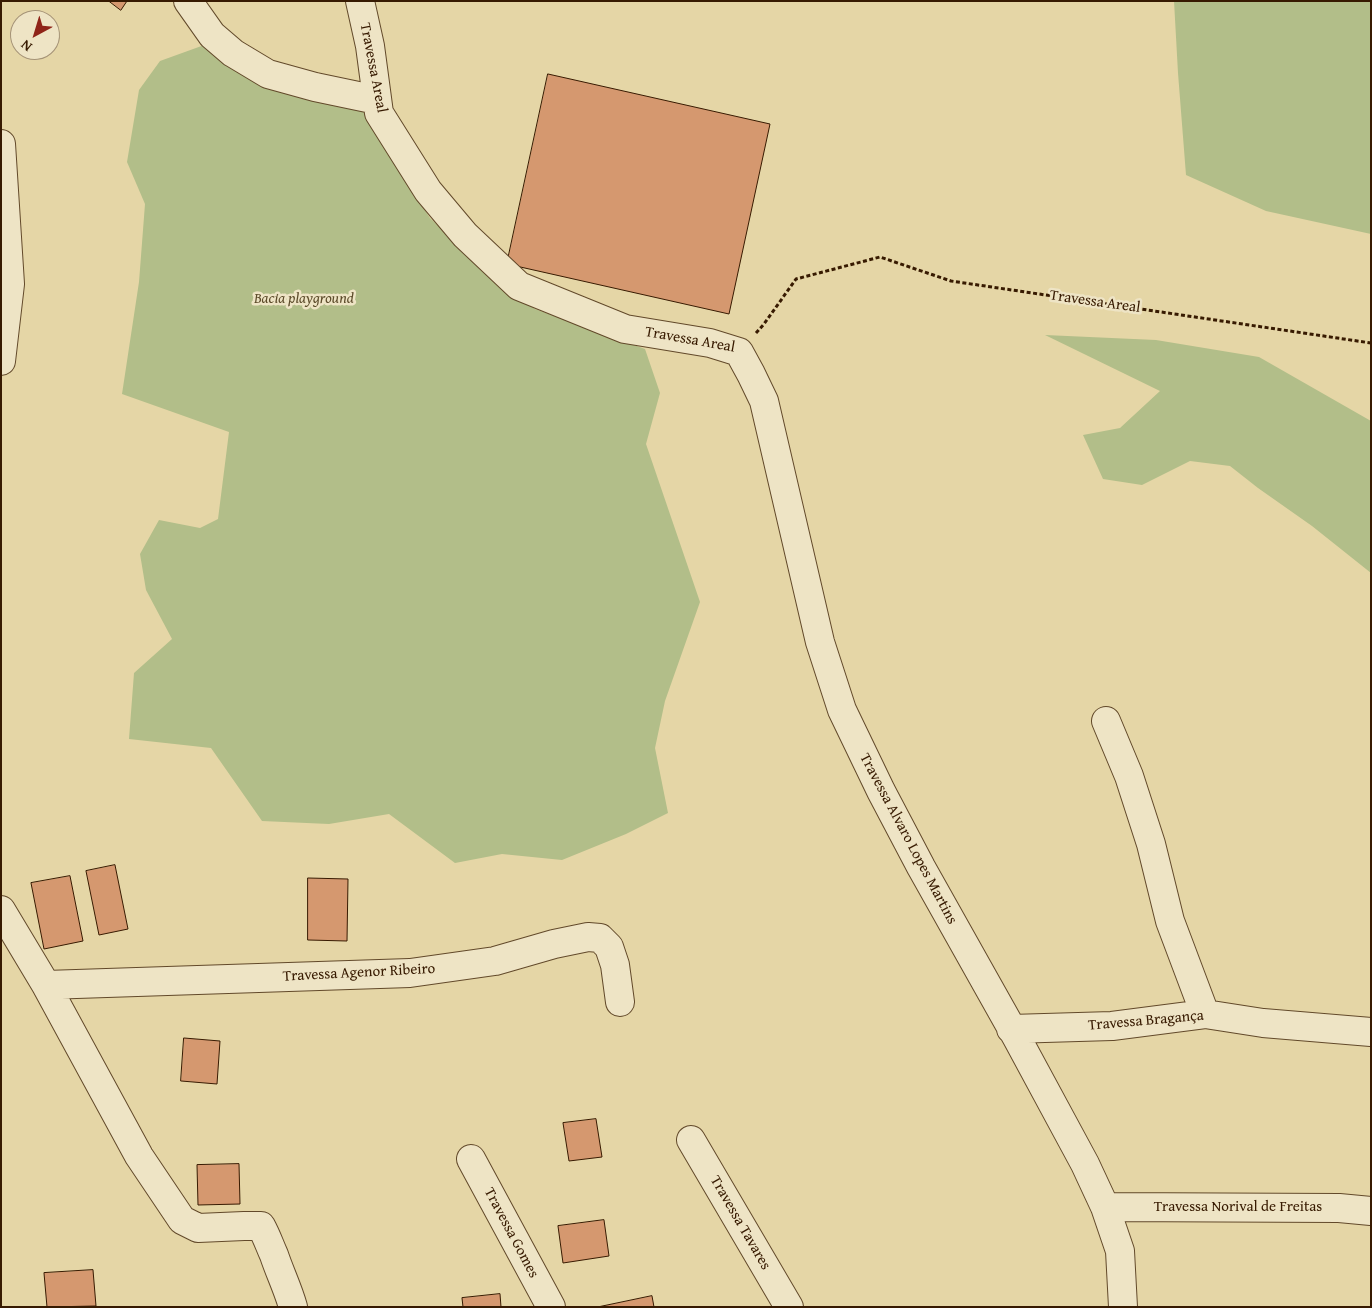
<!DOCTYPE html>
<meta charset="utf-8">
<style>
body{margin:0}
#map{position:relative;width:1372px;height:1308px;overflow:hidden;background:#e5d6a6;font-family:"Gentium Book Plus",serif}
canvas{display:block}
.frame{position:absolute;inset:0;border:2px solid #371a01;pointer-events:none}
.north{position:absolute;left:10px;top:10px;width:50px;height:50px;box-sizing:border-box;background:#eee4c5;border:1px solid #a59377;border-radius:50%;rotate:219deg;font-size:14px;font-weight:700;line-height:20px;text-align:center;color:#371a01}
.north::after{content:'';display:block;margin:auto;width:18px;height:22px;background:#8f2418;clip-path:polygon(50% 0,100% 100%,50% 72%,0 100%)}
</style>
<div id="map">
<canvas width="1372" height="1308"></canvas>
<div class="frame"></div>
<div class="north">N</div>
</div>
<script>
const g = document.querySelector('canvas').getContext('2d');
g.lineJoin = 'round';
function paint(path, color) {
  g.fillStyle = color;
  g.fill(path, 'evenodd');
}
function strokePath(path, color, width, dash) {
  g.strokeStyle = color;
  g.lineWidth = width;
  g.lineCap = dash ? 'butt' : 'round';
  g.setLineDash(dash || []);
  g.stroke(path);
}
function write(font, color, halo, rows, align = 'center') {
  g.font = font + ' "Gentium Book Plus",serif';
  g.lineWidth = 5;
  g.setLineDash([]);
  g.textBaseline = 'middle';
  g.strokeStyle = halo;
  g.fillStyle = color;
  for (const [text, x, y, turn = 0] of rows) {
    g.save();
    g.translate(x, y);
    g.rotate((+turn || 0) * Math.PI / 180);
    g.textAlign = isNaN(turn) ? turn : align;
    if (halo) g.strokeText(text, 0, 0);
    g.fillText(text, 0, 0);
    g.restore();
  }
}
paint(new Path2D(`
 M1174,1H1371V234L1266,211L1186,175L1178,73Z
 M207,44L379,113L389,155L430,218L484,269L535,309L645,349L660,393L646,444L700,602L665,701L655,748L668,813L626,834L562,860L502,854L455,863L389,814L329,824L262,821L211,748L129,739L134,673L172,639L146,590L140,554L159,520L200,528L218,519L229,432L122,394L139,282L145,204L127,162L139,90L160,61Z
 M1045,335L1156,340L1259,357L1371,421V573L1312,526L1258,488L1230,466L1190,461L1142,485L1103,479L1083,435L1120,428L1160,391Z`), '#b2be89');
const building = new Path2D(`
 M109,1H127L121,10Z
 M548,74L770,124L729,314L507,264Z
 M115,865L128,929L99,935L86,871Z
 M70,876L83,941L44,949L31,883Z
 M308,878L348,879L347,941L308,940Z
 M184,1038L220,1041L217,1084L181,1081Z
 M596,1119L602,1157L569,1161L563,1123Z
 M239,1164L240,1204L198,1205L197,1165Z
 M604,1220L609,1256L563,1263L558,1226Z
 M93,1270L96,1306L47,1307L44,1273Z
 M500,1294L501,1307H463L462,1298Z
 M652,1296L654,1307H598Z`);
paint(building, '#d5986f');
strokePath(building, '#371a01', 1);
const street = new Path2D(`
 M188,1L212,35L233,53L268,74L315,87L377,100
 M360,1L370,46L379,113L428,191L465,235L519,286L625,329L710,343L739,352L751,374L764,401L820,642L842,710L881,791L921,867L1017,1038L1085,1164L1105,1207L1120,1251L1123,1307
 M1,144L10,284L1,361
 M1106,721L1129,776L1151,844L1170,921L1205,1014
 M1,910L46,985L139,1156L182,1220L198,1228L244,1226H261C267,1237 269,1244 274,1255C280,1273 288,1289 293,1307
 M46,985L410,973L495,961L554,944L588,937L600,938L609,947L615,965L620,1002
 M1011,1029L1112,1026L1205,1014L1263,1023L1371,1032
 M691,1140L789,1307
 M471,1159L551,1307
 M1105,1207L1339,1208L1371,1211`);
strokePath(street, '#62492a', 30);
strokePath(new Path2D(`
 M756,333L764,324L796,279L880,257L951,281L1371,343`), '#371a01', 3, [4, 2.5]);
strokePath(street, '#eee4c5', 28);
write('15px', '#371a01', '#eee4c5', [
 ["Travessa Areal",373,68,79],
 ["Travessa Areal",1095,302,8],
 ["Travessa Areal",690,340,10],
 ["Travessa Alvaro Lopes Martins",908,839,62],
 ["Travessa Agenor Ribeiro",359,973,-3],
 ["Travessa Bragança",1146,1021,-5],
 ["Travessa Norival de Freitas",1238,1207],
 ["Travessa Tavares",740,1223,60],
 ["Travessa Gomes",511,1233,62]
]);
write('italic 15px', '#5c4b2a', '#eee4c5', [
 ["Bacia playground",304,299]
]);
</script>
